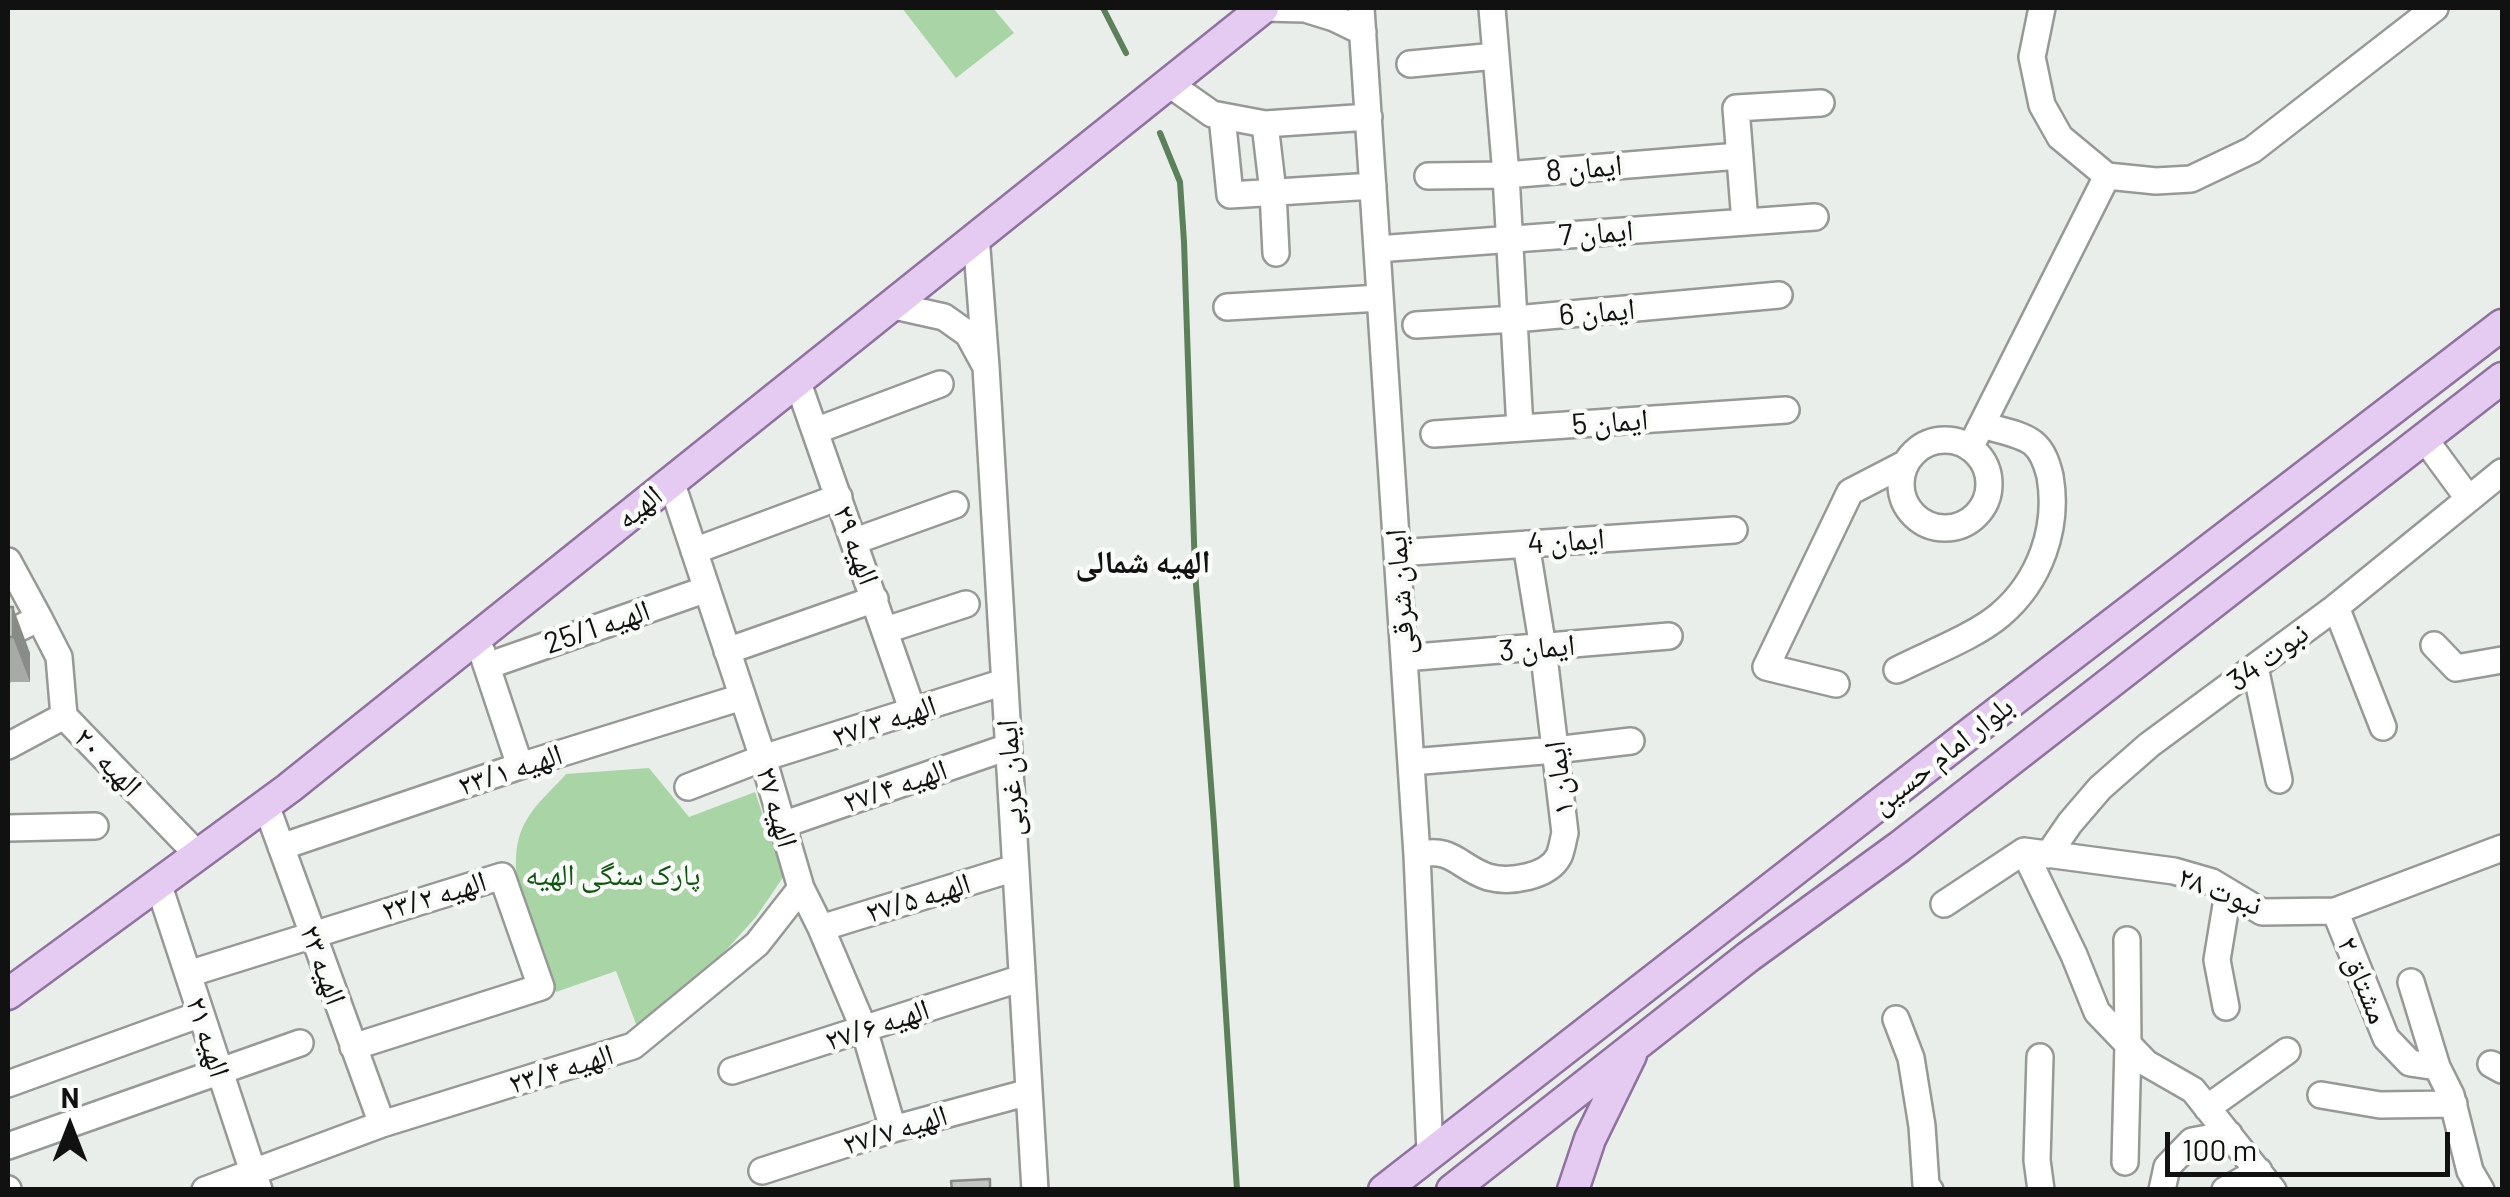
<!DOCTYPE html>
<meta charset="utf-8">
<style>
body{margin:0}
#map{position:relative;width:2510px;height:1197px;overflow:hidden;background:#eaeeea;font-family:Barlow,sans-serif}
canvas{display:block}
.frame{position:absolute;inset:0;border:10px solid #101110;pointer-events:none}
.north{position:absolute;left:20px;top:1077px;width:100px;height:100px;-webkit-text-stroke:8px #f8fbf7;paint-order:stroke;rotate:0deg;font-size:28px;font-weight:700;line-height:40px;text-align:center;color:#101110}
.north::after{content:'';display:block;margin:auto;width:35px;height:45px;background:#101110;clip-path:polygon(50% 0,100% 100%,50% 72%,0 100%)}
.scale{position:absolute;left:2165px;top:1132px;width:285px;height:45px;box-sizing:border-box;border:5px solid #101110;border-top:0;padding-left:12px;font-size:30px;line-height:35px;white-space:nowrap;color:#101110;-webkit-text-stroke:8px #f8fbf7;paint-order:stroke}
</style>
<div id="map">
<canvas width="2510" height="1197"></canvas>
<div class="frame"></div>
<div class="north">N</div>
<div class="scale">100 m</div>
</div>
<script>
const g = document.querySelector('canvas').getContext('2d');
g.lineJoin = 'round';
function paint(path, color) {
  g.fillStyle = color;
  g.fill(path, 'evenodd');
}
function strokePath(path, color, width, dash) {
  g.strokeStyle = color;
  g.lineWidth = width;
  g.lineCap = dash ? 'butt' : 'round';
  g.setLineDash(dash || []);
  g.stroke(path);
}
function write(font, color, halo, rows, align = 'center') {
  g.font = font + ' Barlow,"Noto Naskh Arabic",sans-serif';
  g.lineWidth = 9;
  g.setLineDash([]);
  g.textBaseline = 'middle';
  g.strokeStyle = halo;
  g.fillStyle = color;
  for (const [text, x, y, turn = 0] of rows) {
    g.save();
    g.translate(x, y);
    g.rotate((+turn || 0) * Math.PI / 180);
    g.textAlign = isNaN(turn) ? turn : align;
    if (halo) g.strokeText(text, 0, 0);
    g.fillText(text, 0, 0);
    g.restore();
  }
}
paint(new Path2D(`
 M902,8H993L1014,33L956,78Z
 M649,768L689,817L755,792L784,876L756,917L689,991L638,1029L616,971L556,992C538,943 497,871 526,821C535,804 553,789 566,774Z`), '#a9d4a5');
strokePath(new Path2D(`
 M1103,8L1126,53
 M1160,133L1180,182L1184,242L1195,571L1214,825L1237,1190`), '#5c805a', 6);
const minor = new Path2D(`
 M1264,8L1305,9L1334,18L1363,32
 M1361,8L1417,855L1430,1153
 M1492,8L1506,175L1520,428
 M2042,8L2032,57L2042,105L2060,137L2107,176L2156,181L2191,179L2252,150L2435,8
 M1410,64L1496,56
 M1168,83L1212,114L1265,124L1273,192L1276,253
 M1222,116L1230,195L1373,186
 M1265,124L1369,117
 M1428,176L1506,175L1739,156
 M1745,222L1736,108L1821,103
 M1377,249L1815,217
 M890,305L944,317L968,334L986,367L976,236
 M1227,307L1380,298
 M1416,325L1515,319L1779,295
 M986,367L1035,1190
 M797,380L913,712
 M815,431L940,384
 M1434,434L1786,410
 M2424,438L2468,498
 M1901 484a44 44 0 1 1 88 0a44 44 0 1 1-88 0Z
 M1970,448L2107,176
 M671,481L763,758L801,888L821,928L864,1029L893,1129
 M855,541L955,505
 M694,551L839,497
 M1397,553L1734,530
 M8,561L39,618
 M2336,607L2383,727
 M886,630L966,604
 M8,634L39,618L59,657L64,716
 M2434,645L2456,668L2502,660
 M727,651L875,599
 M482,652L520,766
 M1404,658L1669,636
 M487,666L707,589
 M2255,667L2279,780
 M1897,670C1928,654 1974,637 2000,615C2040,581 2059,528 2050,476C2047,464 2043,451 2033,443C2020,433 1997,430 1982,425
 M1836,684L1766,667L1850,492L1906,463
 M8,746L64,716L197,854
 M1411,762L1555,750L1631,741
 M688,787L763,758L1004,682
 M266,805L382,1124
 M782,825L1008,747
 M8,828L95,826
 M281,847L520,766L742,697
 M2024,851L2074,955L2097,1012L2146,1063L2193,1090L2273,1190
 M1417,855C1453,846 1458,867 1488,877C1510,883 1548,877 1559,856C1562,849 1563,840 1565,833L1543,648L1526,544
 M2048,855L2070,823L2100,788L2149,745L2336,607L2502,472
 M158,883L259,1190
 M1944,904L2024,851L2174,871L2212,882L2262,912L2335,911L2502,848
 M2335,911L2386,1038L2410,1063L2437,1067L2451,1095L2470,1171L2481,1190
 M821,928L1015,868
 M188,974L502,876L541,987L353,1047
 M2411,982L2437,1067
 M2226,1007L2217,960L2228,893
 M1896,1019L1911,1058L1922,1126L1926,1185L1930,1190
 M2040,1057L2037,1160L2041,1190
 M2491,1064L2502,1070
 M732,1071L1022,978
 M8,1084L201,1014
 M2321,1095L2380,1105L2454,1104
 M2207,1108L2287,1051
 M8,1146L300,1043
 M2125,1162L2128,1044L2127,940
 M762,1171L893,1129L1029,1092
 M8,1189V1190
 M205,1190L382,1124L633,1046L757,944L801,888
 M2162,1190L2167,1167L2192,1141L2229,1134
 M2225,1190L2259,1171`);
const major = new Path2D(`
 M8,994L289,788L1263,8
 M1384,1190L1968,735L2502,325
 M1452,1190L1748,957L1899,847L2502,378
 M1573,1190L1590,1139L1631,1055`);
strokePath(minor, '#969996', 30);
strokePath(major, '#8f729e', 35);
strokePath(minor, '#fff', 25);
strokePath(major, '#e5caf2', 30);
paint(new Path2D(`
 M8,607L30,653V682H11L8,686Z`), '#a8aaa7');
paint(new Path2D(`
 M13,607L30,653V682L13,637Z`), '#888b88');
const building = new Path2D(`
 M8,607H13V637H8Z
 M990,1179V1190H952L951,1181Z`);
paint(building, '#c3c6c2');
strokePath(building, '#888b88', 2.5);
write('30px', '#101110', '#f8fbf7', [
 ["ایمان 8",1584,168,-5],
 ["ایمان 7",1596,233,-4],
 ["ایمان 6",1597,312,-5],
 ["ایمان 5",1610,422,-4],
 ["الهیه",639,507,-39],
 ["ایمان 4",1566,541,-4],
 ["الهیه ۲۹",856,545,70],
 ["ایمان شرقی",1400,592,-94],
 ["الهیه 25/1",597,627,-19],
 ["ایمان 3",1537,648,-5],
 ["نبوت 34",2268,657,-37],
 ["الهیه ۲۷/۳",884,721,-18],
 ["بلوار امام حسین",1942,755,-38],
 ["الهیه ۲۰",108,762,46],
 ["الهیه ۲۳/۱",510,770,-18],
 ["ایمان غربی",1010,778,-93],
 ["ایمان ۱",1559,778,-97],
 ["الهیه ۲۷/۴",895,786,-19],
 ["الهیه ۲۷",777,807,74],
 ["نبوت ۲۸",2220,891,21],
 ["الهیه ۲۳/۲",434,896,-17],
 ["الهیه ۲۷/۵",918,898,-17],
 ["الهیه ۲۳",323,965,70],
 ["مشتاق ۲",2363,980,68],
 ["الهیه ۲۷/۶",877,1025,-18],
 ["الهیه ۲۱",208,1037,72],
 ["الهیه ۲۳/۴",561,1069,-17],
 ["الهیه ۲۷/۷",895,1130,-17]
]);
write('30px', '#0d550e', '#f8fbf7', [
 ["پارک سنگی الهیه",613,875]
]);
write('bold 32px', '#101110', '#f8fbf7', [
 ["الهیه شمالی",1143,562]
]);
</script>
